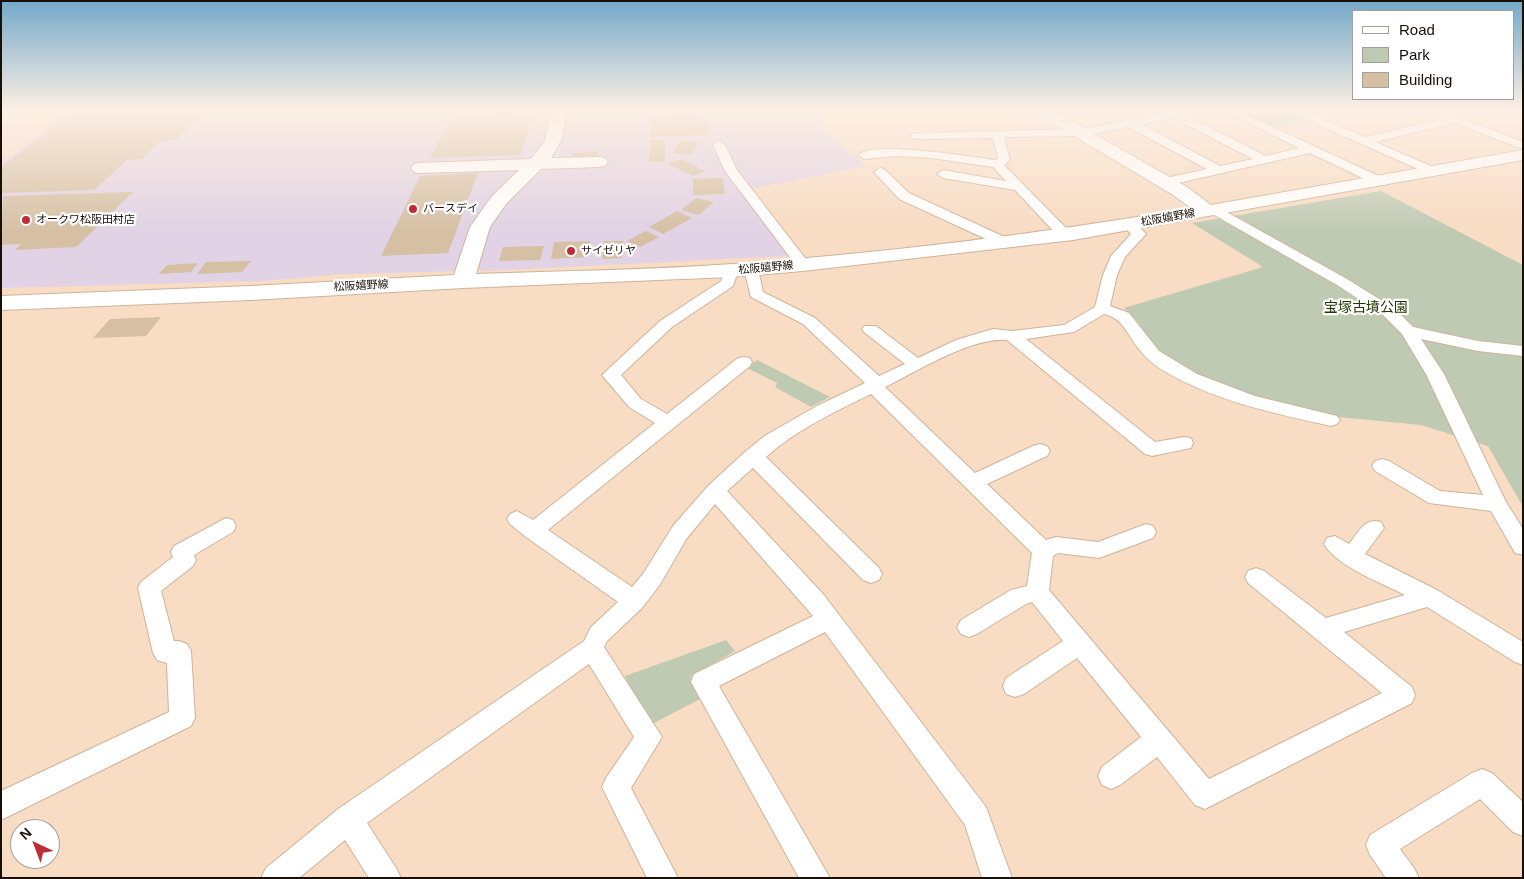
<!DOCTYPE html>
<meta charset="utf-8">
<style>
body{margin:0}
#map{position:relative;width:1524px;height:879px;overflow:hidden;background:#f8dcc3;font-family:Helvetica,sans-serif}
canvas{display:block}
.frame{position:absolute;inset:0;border:2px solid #180f07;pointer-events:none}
.legend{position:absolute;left:1352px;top:10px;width:162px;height:90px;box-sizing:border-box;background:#fff;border:1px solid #a39f9c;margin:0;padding:6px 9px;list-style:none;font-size:15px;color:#180f07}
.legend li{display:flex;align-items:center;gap:10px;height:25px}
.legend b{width:25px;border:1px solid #a39f9c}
.north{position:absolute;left:10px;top:819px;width:50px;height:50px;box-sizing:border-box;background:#fff;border:1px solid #a39f9c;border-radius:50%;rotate:317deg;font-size:14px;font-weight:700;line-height:20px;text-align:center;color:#180f07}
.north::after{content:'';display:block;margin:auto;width:18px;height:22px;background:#bd2d39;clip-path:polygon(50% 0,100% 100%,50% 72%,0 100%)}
</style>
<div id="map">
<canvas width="1524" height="879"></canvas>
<div class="frame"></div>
<ul class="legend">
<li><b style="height:6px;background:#fff"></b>Road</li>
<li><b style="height:14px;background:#bfcab3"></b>Park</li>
<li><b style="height:14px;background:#d5c0a4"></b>Building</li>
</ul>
<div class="north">N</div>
</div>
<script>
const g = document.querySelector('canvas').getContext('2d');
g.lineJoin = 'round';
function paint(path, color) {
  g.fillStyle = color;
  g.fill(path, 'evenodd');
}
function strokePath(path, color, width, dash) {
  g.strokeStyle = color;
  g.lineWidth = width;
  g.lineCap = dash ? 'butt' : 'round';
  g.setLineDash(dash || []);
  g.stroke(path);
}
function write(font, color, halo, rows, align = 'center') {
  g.font = font + ' Helvetica,"Noto Sans JP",sans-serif';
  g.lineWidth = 4.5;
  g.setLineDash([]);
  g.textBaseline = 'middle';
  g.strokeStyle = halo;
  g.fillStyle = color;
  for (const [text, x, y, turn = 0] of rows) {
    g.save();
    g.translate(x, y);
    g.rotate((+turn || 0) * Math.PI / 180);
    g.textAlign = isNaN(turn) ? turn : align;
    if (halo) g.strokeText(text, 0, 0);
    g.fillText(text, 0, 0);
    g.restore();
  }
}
paint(new Path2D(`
 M86,109H822V130L867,166L741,191L787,256L504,270L344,274L262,281L1,288V159L7,158L71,111Z`), '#e1d2e5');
paint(new Path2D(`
 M1230,109H1285L1307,119L1306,121L1275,128Z
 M1381,191L1523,265V507L1488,446L1421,425L1338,417L1260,399L1185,371L1157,352L1137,321L1124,308L1263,267L1192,223Z
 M757,360L830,397L811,407L775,387L777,383L747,368Z
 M726,640L735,651L691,676L702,698L650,725L625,676Z`), '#bfcab3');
paint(new Path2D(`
 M123,109H182L176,115L204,114L176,140L161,141L142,159L127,160L94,190L1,193V167L74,112Z
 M454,109H526L523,116L450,118Z
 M699,114L700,123H709L710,135L650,137L651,116Z
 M533,117L520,155L430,158L450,120Z
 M650,140H665V162H649Z
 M680,141L699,142L691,155L672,153Z
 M598,152L597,156L572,157L573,153Z
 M681,159L705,171L693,176L668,164Z
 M478,173L448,253L381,256L420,176Z
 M723,178L725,194L693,195V179Z
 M133,192L76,247L15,250L21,244L1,245L3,196Z
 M696,198L714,202L699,215L681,210Z
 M677,211L692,218L663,234L649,227Z
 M646,231L659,237L640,247L627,241Z
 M590,241L588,257L551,259L554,242Z
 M604,241H623L621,258L602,259Z
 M544,246L540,260L499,261L503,247Z
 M251,261L242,272L197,274L206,262Z
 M198,263L191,272L159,274L167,265Z
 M161,317L146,336L93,338L110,319Z`), '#d5c0a4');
const street = new Path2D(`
 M1184,109H1205L1204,111L1185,115L1266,156L1299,148L1220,109H1234L1385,179L1387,182L1385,185H1377L1310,153L1165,186L1159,182L1161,179L1207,169L1128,127L1080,136L1004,137L1010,160L1004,165L1070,232L1072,235L1070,238H1060L1015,190L943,178L937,174L943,170L1006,181L993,167L931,158L898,156L864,159L858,155C872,140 973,157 995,160L998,159L993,138L915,139L909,136L915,133L1082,129ZM1173,118L1253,159L1220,166L1141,124Z
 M1286,109H1300L1312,114L1335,109H1354L1353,111L1322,119L1365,137L1444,119L1422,109H1437L1523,142V149L1454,123L1375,142L1438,169L1440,172L1434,176L1307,120Z
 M1517,109H1523V113Z
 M719,141L725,145L737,170L808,262L810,265L808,268H798L725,171L713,145Z
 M880,168L884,169L909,193L1011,240L1013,243L1011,246H1001L899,199L874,172Z
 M1214,205L1347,279L1395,309L1413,327L1478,341L1523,346V356L1478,351L1421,339L1444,374L1506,502L1523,529V555L1515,553L1491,511L1429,503L1375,471L1372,466L1375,461L1382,459L1389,461L1440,491L1483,495L1426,374L1402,334L1383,315L1337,285L1209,212L1207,209Z
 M1130,221L1135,222L1146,234L1125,257L1117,275L1110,306L1129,313L1159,351L1197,374L1255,396L1337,416L1340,420L1337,424L1331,426C1273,413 1215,401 1164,371C1154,365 1145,357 1138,348C1127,334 1123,318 1104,314L1074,332L1026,339L1155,442L1184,437L1191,438L1193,443L1191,448L1152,456L1145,454L1007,340C971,337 918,371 885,387L975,473L1033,446L1040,444L1047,446L1050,451L1047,456L987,484L1046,540L1056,537L1098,542L1146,524L1153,526L1156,532L1153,538L1099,558L1058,553L1053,556L1049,590L1209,779L1382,693L1248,583L1245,577L1248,571L1256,568L1264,571L1326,618L1405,595C1382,583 1336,566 1324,544L1327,538L1335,536L1349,544C1359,532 1365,517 1381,522L1384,528L1365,554L1437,590L1523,642V665L1515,662L1427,607L1344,632L1412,687L1415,695L1412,703L1205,809L1195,805L1157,757L1120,785L1111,789L1102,785L1098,776L1102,767L1141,737L1077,658L1024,694L1015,697L1006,694L1003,686L1006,678L1063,641L1032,602L1026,604L977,634L969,637L961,634L957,627L961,620L1011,590L1027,586L1032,553L871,394C834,412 796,430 766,457L879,568L882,574L879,580L871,583L863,580L753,468L727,491L823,594L986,807L1012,878H982L965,825L825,632L719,686L830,878H799L691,682L694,674L813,616L715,504L687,538L659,586L642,608L607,641L604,647L662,737L631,788L678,878H647L602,787L606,778L634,737L589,664L367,823L396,868L401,878H369L345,840L299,878H261L266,868L338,809L584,641L591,627L618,602L526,537L510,524L507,519L510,514L517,511L533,520L655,423L629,407L602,375L660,321L721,281L726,268H736L738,271L733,286L672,327L621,375L641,399L667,414L738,358L744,357L750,358L752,362L750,366L548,530L632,587L643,574L673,526L708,486L746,451L766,435L817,406L865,383L803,324L751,297L744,269L746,266H756L758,269L763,292L815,318L879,376L905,364L864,332L862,329L864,326H876L918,358L956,340L993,329L1012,331L1064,325L1095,307L1103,275L1111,256L1131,234L1123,225Z
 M226,518L233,520L236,526L233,532L194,555L196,560L193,566L161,591L174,641H179L187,644L191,651L195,718L191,726L1,820V791L169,712L167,663L157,660L153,653L138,588L141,582L173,557L171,552L174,546Z
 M1482,769L1492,773L1523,802V836L1513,832L1480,799L1400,849L1414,868L1419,878H1386L1370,855L1366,845L1370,835L1472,773Z`);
const secondary = new Path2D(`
 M1,109H33L31,112L1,117Z
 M552,109H568L561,141L551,158L599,157L605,158L608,162L605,166L599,167L541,169L506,204L490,227L476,274C562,271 648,270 733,264C886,253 1039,234 1191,208L1173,195L1034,112L1032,109H1051L1187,187L1211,205L1523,150V160L1073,240L803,271L731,277L463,288L251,300L1,310V296L251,286L454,275L470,227L492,196L519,170L420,173L414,172L411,168L414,164L420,163L531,159L545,141Z`);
strokePath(street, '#ceb39b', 2);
strokePath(secondary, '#ceb39b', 2);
paint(street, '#fff');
paint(secondary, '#fff');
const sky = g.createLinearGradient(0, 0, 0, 232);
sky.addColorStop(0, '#73a8c9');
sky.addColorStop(0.47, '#fcefe4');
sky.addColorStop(1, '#fcefe400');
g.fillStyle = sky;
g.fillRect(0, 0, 1524, 232);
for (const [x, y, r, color] of [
 [413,209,5,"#bd2d39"],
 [26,220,5,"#bd2d39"],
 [571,251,5,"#bd2d39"]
]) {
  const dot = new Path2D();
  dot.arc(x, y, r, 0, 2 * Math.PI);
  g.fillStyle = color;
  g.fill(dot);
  strokePath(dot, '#fff', 2);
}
write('11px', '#180f07', '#fff', [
 ["バースデイ",423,209],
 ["オークワ松阪田村店",36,220],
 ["サイゼリヤ",581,251]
], 'left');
write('11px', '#180f07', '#fff', [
 ["松阪嬉野線",1168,218,-10],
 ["松阪嬉野線",766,268,-5],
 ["松阪嬉野線",361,286,-3]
]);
write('14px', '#223700', '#fff', [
 ["宝塚古墳公園",1366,308]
]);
</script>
